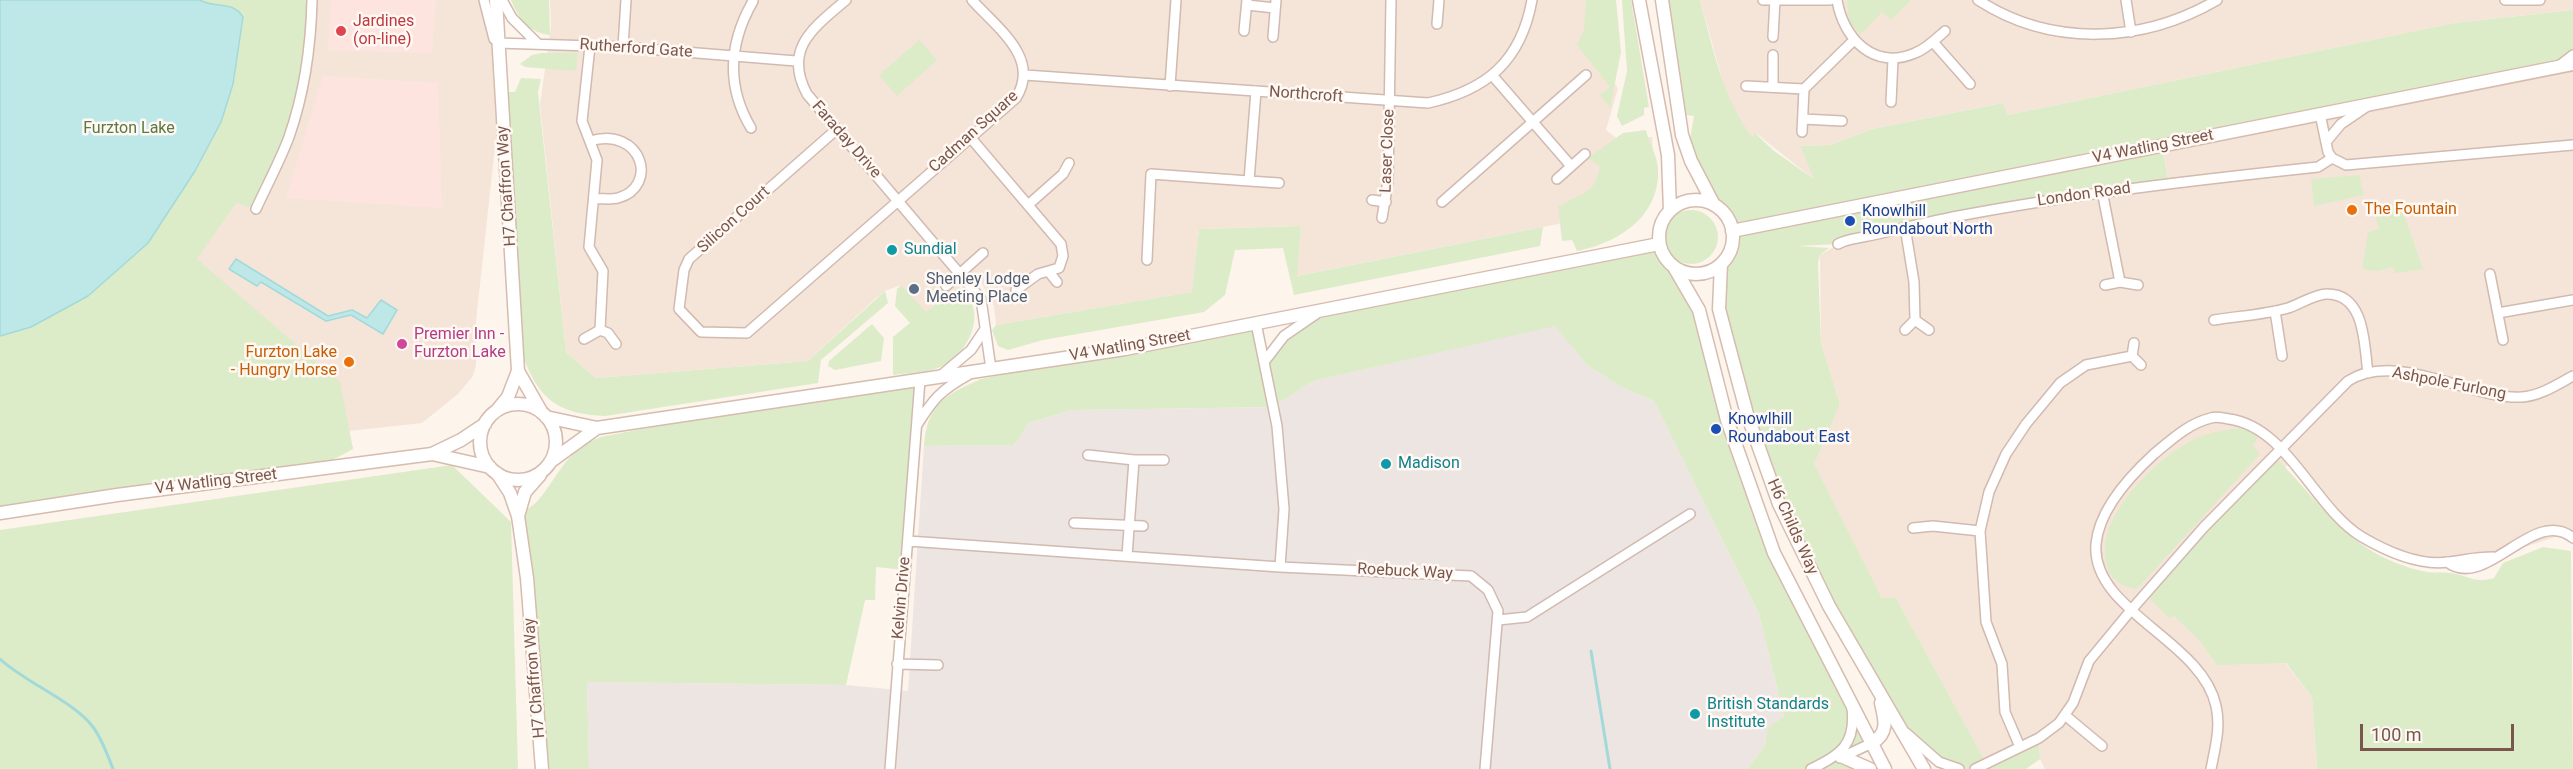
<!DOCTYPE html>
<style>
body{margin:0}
#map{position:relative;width:2573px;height:769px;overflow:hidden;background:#fdf4ec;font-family:Roboto,sans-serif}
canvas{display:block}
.scale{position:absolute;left:2360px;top:724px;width:154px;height:27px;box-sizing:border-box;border:3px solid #7a574c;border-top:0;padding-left:8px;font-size:18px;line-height:21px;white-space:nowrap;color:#7a574c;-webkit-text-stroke:4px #fff8f3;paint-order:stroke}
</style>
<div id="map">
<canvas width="2573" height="769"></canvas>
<div class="scale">100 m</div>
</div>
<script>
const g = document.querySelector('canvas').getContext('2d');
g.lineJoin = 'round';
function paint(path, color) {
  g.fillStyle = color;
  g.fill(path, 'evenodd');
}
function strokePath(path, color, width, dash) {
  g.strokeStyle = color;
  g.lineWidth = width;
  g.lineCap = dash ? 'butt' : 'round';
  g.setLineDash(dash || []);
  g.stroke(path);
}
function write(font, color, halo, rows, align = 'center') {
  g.font = font + ' Roboto,sans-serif';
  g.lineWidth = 5;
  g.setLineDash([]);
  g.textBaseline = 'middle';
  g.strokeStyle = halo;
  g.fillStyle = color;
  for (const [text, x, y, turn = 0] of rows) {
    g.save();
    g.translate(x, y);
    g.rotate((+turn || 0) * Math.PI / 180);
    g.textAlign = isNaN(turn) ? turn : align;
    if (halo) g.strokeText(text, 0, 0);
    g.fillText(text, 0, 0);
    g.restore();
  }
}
paint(new Path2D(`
 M0,0H496L501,92L476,321V365L473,376L458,394L422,423L349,431L353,449L313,470Z
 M550,0H1589L1586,47L1618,88L1606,130L1618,139L1652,137L1654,165L1568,222L1296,276L1301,226L1199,229L1193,292L996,325L994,306L979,278L959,287L926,313L901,285L885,291L876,298L808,361L596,378L566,352L540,104L551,27Z
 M1700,0H2573V10L2454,23L2008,115L2002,103L1872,129L1831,145L1800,146L1815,180L1757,134L1752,138L1736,116L1726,93Z
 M2573,64V545L2565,534L2493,557L2429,562L2362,536L2291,460L2174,615L2285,663L2312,697L2317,769H2045L2040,759L2039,738L1986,764L1896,598H1882L1813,464L1840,404L1821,345L1820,255L1851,237L2169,182L2162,146Z`), '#f5e5d9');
paint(new Path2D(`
 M331,0H436L432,53L328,50Z
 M323,76L438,83L442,208L286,198Z`), '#fde4df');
paint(new Path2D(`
 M1555,325L1587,365L1621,387L1654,401L1759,614L1784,716L1769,728L1765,745L1747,769H589L587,682L846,685L908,691L924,446L1014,445L1029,423L1072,410L1273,407L1313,381Z`), '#ede5e1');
paint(new Path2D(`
 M0,0H312L297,112L256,209L236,203L197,259L340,382L353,449L313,470L0,513Z
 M511,0H549L550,35C529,33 518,18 511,0Z
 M1586,0H1616L1621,52L1610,108L1600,95L1610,87L1577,45L1584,29Z
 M1622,0H1631L1649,107L1644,108V115L1622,126L1617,116L1627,71Z
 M1662,0H1700C1713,49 1722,96 1752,137L1756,134L1774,151L1814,179L1800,146L1831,145L1872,129L2003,103L2008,115L2454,23L2573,10V55L2558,66L2162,146L2169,183L2102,191L1838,244L1798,246L1829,248L1820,255L1818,263L1821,344L1840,404L1814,464L1882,598H1896L1986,763L2039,738L2040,759L2026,769H1959L1939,762L1898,725L1779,504L1734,369L1738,355L1730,353L1719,309L1721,264L1732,244V231L1722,212L1714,205L1690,139L1694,116L1686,115L1667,45Z
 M1847,0H1911L1891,20L1882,12L1860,35L1849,21Z
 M919,40L937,60L897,96L879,75Z
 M541,53H578L576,71L525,67L520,64L532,55Z
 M521,78L541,79L538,92L566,352L596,378L808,361L885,291L888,303L821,360L818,383L605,416C560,414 540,401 524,359L508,92H515Z
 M1646,130C1649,144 1657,154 1658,169C1660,217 1618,243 1577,251L1572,240L1562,241L1558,206C1565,205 1565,203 1570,200C1589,191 1596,189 1600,166L1588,158L1623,133Z
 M2359,175L2364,195L2314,206L2311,179Z
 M2397,207L2401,213L2403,212L2423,269L2395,273L2394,267L2376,271L2362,269L2368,232L2379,229L2374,211Z
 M1664 237a27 27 0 1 1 54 0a27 27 0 1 1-54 0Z
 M1301,226L1297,276L1543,227L1540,246L1294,295L1283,248L1235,250L1225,295L1204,312L1043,340L1008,350L998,346L992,330L996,325L1192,292L1199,229Z
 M1659,244L1666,259L1674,267L1699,310L1774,553L1872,743L1844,757L1870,769H1747L1765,745L1768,728L1784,716L1759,614L1654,401L1621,387L1587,365L1555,326L1313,381L1273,407L1072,410L1029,423L1014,445L924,446C927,404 945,395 981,379L1256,323L1264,361L1272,349L1320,311Z
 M901,285L926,312L959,287C988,309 972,349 944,365C931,373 908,373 893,375V337L910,323L895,306L897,289Z
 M872,324L884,338L881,361L835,370L828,366L829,361Z
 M920,380L904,570L876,567L875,600H865L846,685L587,682L589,769H542L518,516C525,510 535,505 540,498C561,472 567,449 601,437L824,393Z
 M2244,428L2258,437L2253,445L2260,454L2137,589C2125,588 2112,581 2108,569C2091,524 2147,468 2182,446C2201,434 2222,429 2244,428Z
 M2276,458C2326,508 2350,556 2427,572C2434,573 2442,572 2450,573C2469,575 2473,584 2494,578L2503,563L2543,547L2571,551L2573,769H2317L2312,697L2286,663L2217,665L2201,642L2174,616L2169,618L2148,597Z
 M452,465L511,522L518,769H0V530Z`), '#dcecc8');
const water = new Path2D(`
 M0,0H200C216,9 232,0 243,17L233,84L221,122L195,171L148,243L88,296L31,327L0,336Z
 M236,259L328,316L352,310L367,318L381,300L397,310L383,334L351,315L326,321L261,282L257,286L229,269Z`);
paint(water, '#bee8e8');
strokePath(water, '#a4d9da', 1.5);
strokePath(new Path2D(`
 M1591,651L1610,769
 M0,659C26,683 75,702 93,727C102,739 108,756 113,769`), '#a4d9da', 3);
const street = new Path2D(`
 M484,0L494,39
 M502,0L512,18L537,43
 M846,0C813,28 783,49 807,94L981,299L991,369
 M1763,0H1830
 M1837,0C1843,38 1874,71 1915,53C1926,49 1936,39 1945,31
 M1978,0C2052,48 2143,43 2217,0
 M2126,0L2131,32
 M2505,0H2540
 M1247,5L1275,8
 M1437,24L1439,0
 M1244,31L1247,0
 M1273,37L1276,0
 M1773,37L1775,0
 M1933,42L1970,84
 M498,43L623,47L796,61
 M623,47L626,0
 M1773,55V87
 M2560,65L2573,55
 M1025,75L1428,103C1487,90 1521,61 1532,0
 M1492,75L1571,166
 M1170,86L1176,0
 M1746,86L1804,89
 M1891,102L1893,59
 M2320,114L2328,152L2332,158L2346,165L2573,145
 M1803,119L1842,121
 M751,128C726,86 729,43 753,1
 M837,129L689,259L684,270L679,309L701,332L747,333L1016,98C1041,58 997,28 972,0
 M1802,132L1804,89L1854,40
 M970,137L1061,244L1063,256L1059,268L1038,274L1016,290
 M590,141C643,126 659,187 618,198C611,200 601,198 594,199
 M2326,142L2341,124L2366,107
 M1557,179L1585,154
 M1249,181L1279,183
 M2102,191L2120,282L2138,285
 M1372,200L1386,202
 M1442,202L1586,75
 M1028,205L1063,174L1069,163
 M256,209C267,185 280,161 289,137C304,94 311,45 312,0
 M1382,218L1388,182L1391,0
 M1905,227L1914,282L1915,320
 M1838,244C1849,238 1856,239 1868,236C1896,230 1924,223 1953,217C2074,194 2195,180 2318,167L2332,158
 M1147,260L1151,174L1249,181L1256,91
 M1049,272L1057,282
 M2490,274L2503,340
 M2105,285L2120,282
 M946,286L983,253
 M2275,311L2282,356
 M2498,313L2573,300
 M1915,320L1929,330
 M2214,320C2238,316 2264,315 2288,308C2300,304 2315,294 2327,294C2366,294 2364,346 2368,373
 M1256,323L1277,426L1284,509L1280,567
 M600,330L608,333L616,344
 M1905,330L1915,320
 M584,339L600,330L603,271L589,247L597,160L582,121L590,46
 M2134,343L2132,356L2141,365
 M1264,362L1284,336L1316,314
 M939,377L971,350L985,329
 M917,425C933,399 941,390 968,375
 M1088,455L1134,460
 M1074,523L1143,526
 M1913,528L1933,526L1980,531
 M908,541L1280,567L1471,576L1488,590L1498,611L1485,769
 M1127,556L1134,460H1164
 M2447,562C2486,592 2534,505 2573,538
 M1498,620L1527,617L1690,514
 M897,664L938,665
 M2066,716L2102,746
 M1906,733L1939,762L1959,769
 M2020,747L2005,712L2002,664L1986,622L1980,531L1989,492L2006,454L2026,424L2060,383L2086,365L2132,356
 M1840,758L1872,743
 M890,769L920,380
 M1811,769C1841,755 1856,744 1852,708
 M1975,769L2039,738L2059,723L2073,703L2089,661L2132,609L2204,527L2348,381C2397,350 2472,400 2522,397C2540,396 2558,384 2573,376
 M2211,769C2215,748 2221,727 2216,706C2202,640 2091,611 2096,544C2099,510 2130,476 2154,454C2171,440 2189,423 2211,418C2216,416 2223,418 2229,419C2288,427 2313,507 2362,537C2386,551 2420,566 2448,562C2465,560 2475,557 2493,557`);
const secondary = new Path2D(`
 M496,0L518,371L542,413
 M1639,0L1668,155L1670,211
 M1662,0L1682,135L1691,161L1714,205
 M1659 237a37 37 0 1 1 74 0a37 37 0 1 1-74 0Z
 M1732,231L2573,64
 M1721,264L1719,309L1747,414L1779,504L1829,606L1924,769
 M1674,267L1699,310L1727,420L1774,553L1885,769
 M480 442a38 38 0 1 1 76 0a38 38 0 1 1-76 0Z
 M498,409L508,397L518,371
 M546,417L597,428L1125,349L1659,244
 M432,454L490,467
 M550,462L597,428
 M497,473L510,493L518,516L527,578L542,769
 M0,513L117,495L432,454L461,440L485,424
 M518,516L525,492L540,475
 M1872,743C1889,733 1885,720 1881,703
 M1843,757L1870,769`);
strokePath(street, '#d1bab0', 12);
strokePath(secondary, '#d6bcaf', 15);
strokePath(street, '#fff', 9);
strokePath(secondary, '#fff', 12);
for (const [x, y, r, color] of [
 [341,31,6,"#e0444e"],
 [2352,210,6,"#e8710a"],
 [1850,221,6,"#1a4fb4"],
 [892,250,6,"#0f9aa8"],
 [914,289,6,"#5c6f8a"],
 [402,344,6,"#d1479c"],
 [349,362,6,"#e8710a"],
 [1716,429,6,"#1a4fb4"],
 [1386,464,6,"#0f9aa8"],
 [1695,714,6,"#0f9aa8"]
]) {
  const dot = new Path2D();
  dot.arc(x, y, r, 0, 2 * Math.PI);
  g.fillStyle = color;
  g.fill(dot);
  strokePath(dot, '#fff8f3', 2);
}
write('16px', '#be3a42', '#fff8f3', [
 ["Jardines",353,22],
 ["(on-line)",353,40]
], 'left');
write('16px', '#7a574c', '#fff8f3', [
 ["Rutherford Gate",636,49,4],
 ["Northcroft",1306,95,4],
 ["Cadman Square",974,132,-42],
 ["Faraday Drive",846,140,49],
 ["V4 Watling Street",2153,147,-11],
 ["Laser Close",1388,151,-88],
 ["H7 Chaffron Way",507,186,-94],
 ["London Road",2084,195,-8],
 ["Silicon Court",734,220,-42],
 ["V4 Watling Street",1130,346,-10],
 ["Ashpole Furlong",2449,384,11],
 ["V4 Watling Street",216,482,-7],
 ["H6 Childs Way",1792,527,66],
 ["Roebuck Way",1405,572,3],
 ["Kelvin Drive",902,598,-85],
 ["H7 Chaffron Way",535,678,-95]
]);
write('16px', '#597a41', '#fff8f3', [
 ["Furzton Lake",129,129]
]);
write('16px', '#c56008', '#fff8f3', [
 ["The Fountain",2364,210],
 ["Furzton Lake",337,353,"right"],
 ["- Hungry Horse",337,371,"right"]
], 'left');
write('16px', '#164399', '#fff8f3', [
 ["Knowlhill",1862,212],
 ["Roundabout North",1862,230],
 ["Knowlhill",1728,420],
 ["Roundabout East",1728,438]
], 'left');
write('16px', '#0d838f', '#fff8f3', [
 ["Sundial",904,250],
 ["Madison",1398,464],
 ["British Standards",1707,705],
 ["Institute",1707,723]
], 'left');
write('16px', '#4e5e75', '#fff8f3', [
 ["Shenley Lodge",926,280],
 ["Meeting Place",926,298]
], 'left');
write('16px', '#b23c85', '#fff8f3', [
 ["Premier Inn -",414,335],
 ["Furzton Lake",414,353]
], 'left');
</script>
